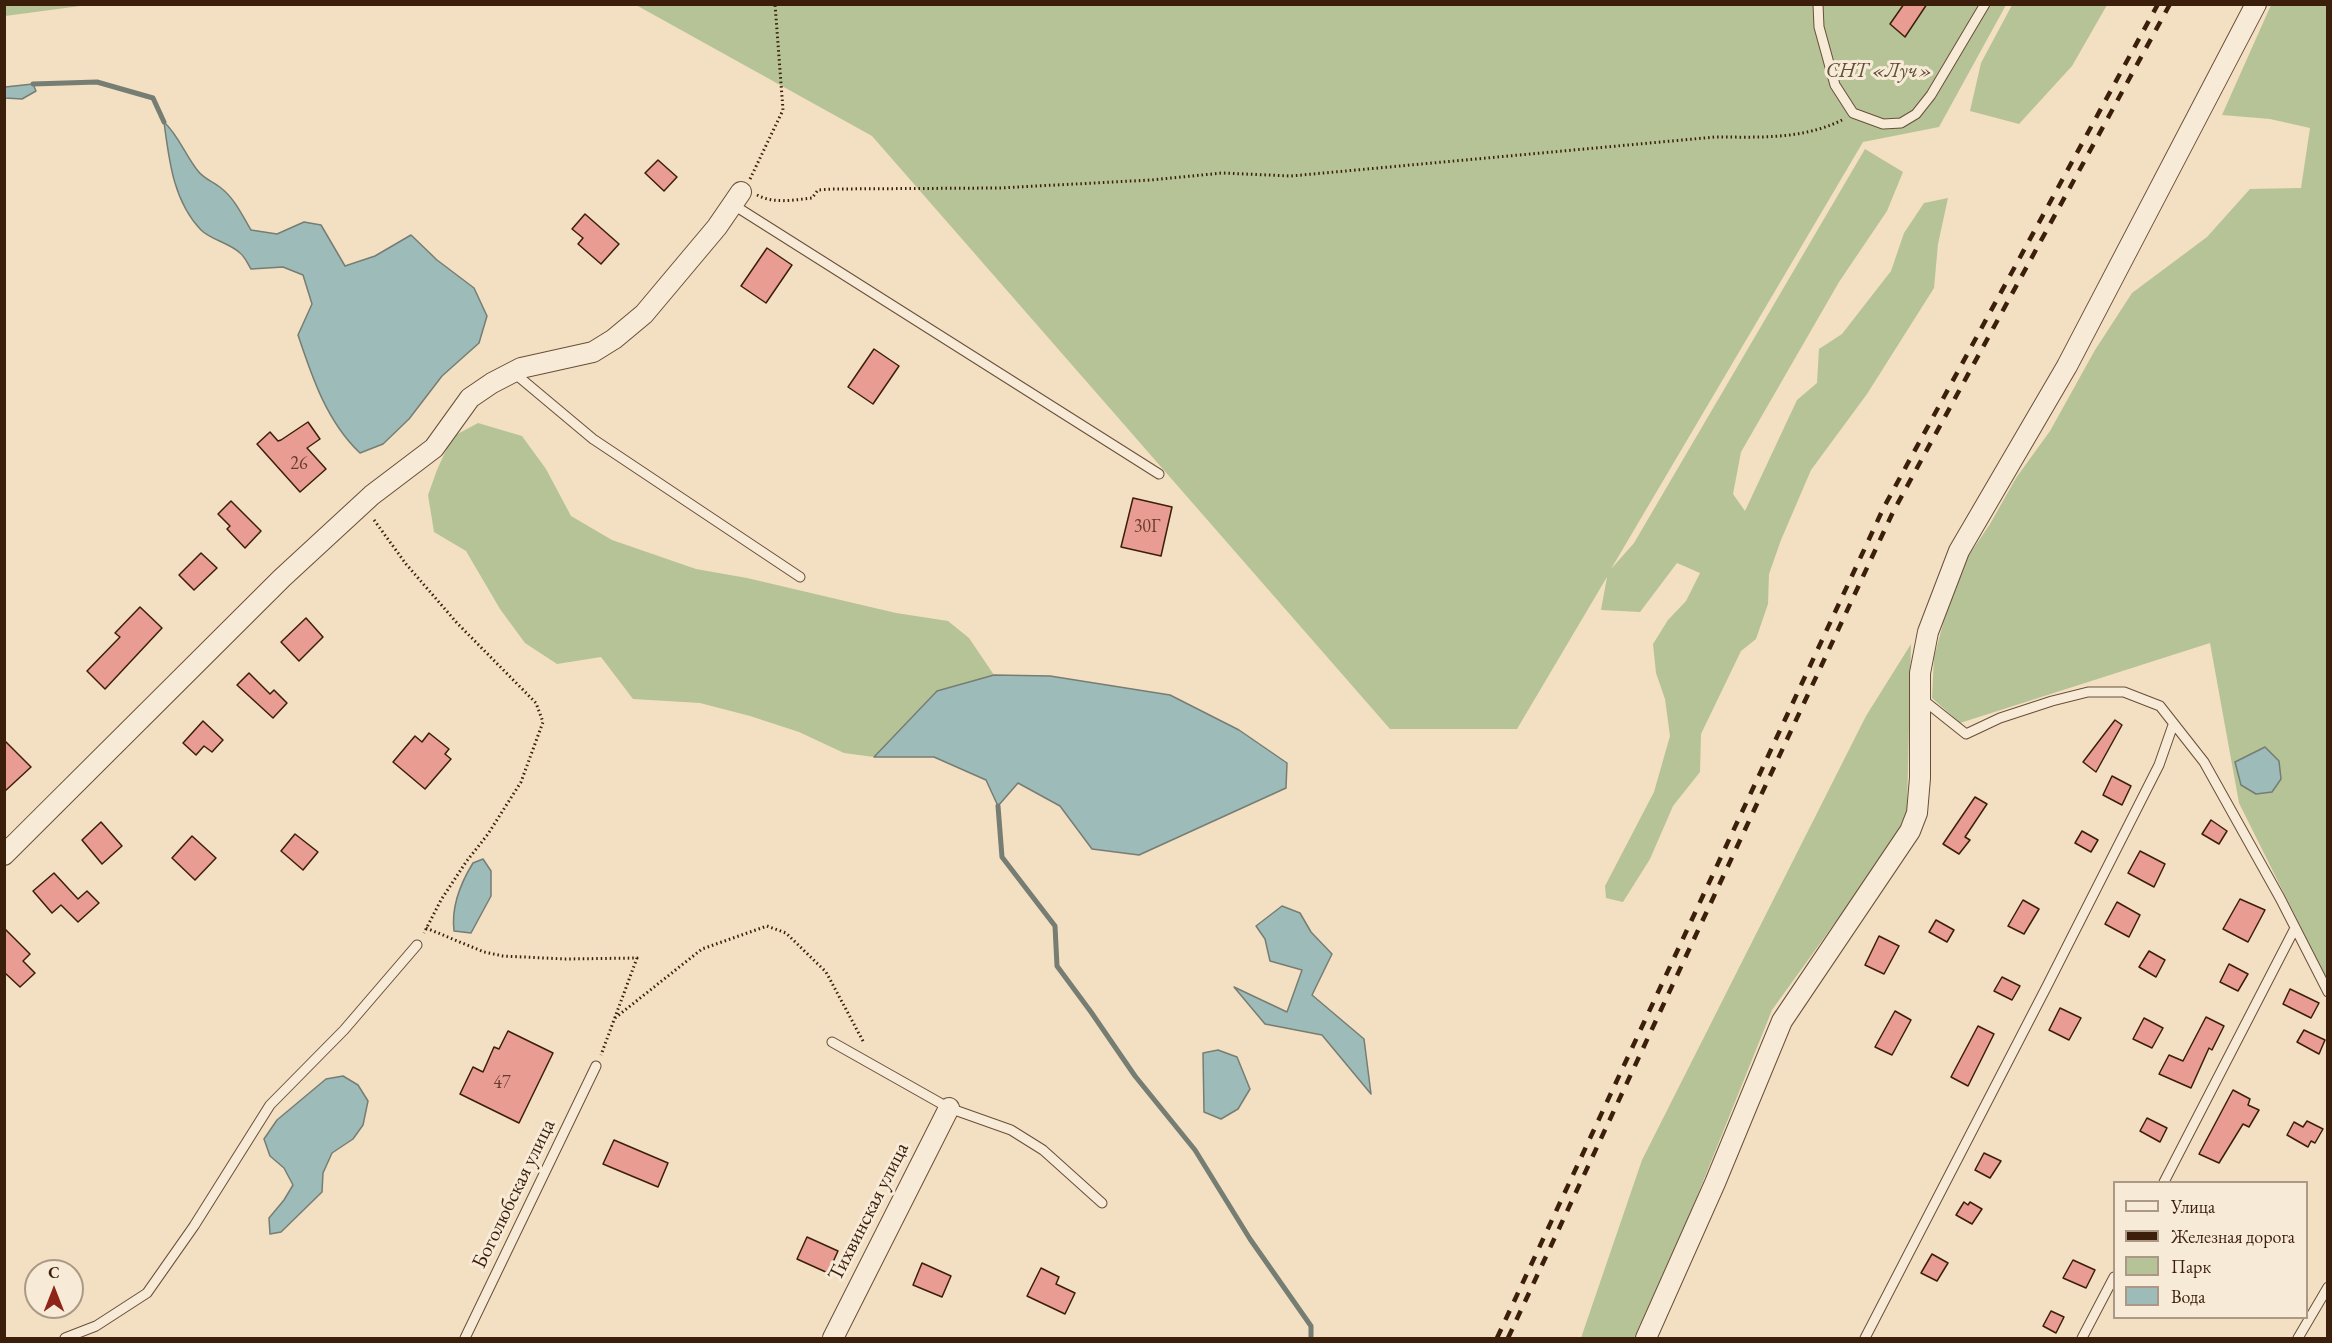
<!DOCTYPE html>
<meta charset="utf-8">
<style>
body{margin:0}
#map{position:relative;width:2332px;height:1343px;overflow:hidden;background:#f3dfc2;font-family:"EB Garamond",serif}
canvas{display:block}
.frame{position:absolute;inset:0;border:6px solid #3b1f0b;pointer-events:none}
.legend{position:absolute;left:2113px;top:1181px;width:195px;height:138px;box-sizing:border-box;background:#f7ead7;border:2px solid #ac9985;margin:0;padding:8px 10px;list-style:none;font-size:18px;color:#3b1f0b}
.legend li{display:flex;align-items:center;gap:12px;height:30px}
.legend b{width:30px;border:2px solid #ac9985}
.north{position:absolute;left:24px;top:1259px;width:60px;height:60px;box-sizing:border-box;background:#f7ead7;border:2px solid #ac9985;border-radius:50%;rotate:0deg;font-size:16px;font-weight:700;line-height:24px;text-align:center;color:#3b1f0b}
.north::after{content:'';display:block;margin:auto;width:21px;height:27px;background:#8f2418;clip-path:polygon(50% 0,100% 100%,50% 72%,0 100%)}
</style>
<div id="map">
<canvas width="2332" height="1343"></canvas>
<div class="frame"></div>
<ul class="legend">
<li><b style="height:8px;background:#f7ead7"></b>Улица</li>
<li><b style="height:8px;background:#3b1f0b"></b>Железная дорога</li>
<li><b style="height:16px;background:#b6c397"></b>Парк</li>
<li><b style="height:16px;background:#9dbcb9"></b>Вода</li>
</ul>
<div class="north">С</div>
</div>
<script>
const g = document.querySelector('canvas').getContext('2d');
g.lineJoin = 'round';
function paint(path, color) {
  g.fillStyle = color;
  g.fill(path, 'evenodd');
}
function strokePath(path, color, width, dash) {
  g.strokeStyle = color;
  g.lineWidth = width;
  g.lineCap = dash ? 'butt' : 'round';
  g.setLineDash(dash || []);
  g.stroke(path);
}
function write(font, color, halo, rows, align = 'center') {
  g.font = font + ' "EB Garamond",serif';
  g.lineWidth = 6;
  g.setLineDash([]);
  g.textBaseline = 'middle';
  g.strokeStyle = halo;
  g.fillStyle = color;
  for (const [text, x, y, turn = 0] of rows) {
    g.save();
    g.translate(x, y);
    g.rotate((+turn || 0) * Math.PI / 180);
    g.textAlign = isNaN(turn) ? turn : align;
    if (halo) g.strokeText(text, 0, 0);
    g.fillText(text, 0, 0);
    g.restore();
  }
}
paint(new Path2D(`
 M5,4H88V5L5,16Z
 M636,5H2006L1939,127L1863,142L1611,569L1634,543L1865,149L1903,172L1887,211L1839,282L1741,452L1733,494L1745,511L1797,400L1817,383L1819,349L1842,334L1891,271L1904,233L1924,203L1948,198L1938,244L1934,288L1867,394L1811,470L1781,540L1769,574L1768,604L1756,639L1741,651L1701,734L1700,772L1673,806L1650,859L1623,902L1606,898L1605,886L1654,792L1670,736L1665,699L1656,673L1653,644L1668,620L1686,601L1700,573L1677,563L1640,612L1601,610L1607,577L1517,729H1390L872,136Z
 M2012,5H2107L2072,66L2019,124L1970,111L1981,63Z
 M2271,5H2327V980L2239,803L2210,643L1960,723L1932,698L1934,657L1949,602L1963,564L1990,524L2016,478L2050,431L2095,350L2132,293L2207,237L2250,189L2301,188L2310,128L2270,119L2222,115Z
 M478,423L522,436L546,469L571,516L612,540L696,569L747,578L896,613L948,621L969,638L994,675L937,691L874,757L844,753L799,732L750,716L700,703L633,699L601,657L557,664L525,643L500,609L466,551L434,532L428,495L437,470L452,437Z
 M1911,644L1907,809L1896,838L1772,1010L1692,1209L1634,1338H1581L1642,1160L1866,716Z`), '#b6c397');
const water = new Path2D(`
 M33,84L36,91L22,99L5,98V87Z
 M164,122C179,136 185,155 198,171C204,179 214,182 221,188C235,199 242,215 251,230L277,234L304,222L321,225L345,266L375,256L411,235L437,260L474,288L487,316L479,343L442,376L409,419L383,444L360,453C327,422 312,377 298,335L312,304L303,275L283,267L251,269C248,264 245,257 240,253C230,243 211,240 201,230C173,201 169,159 164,122Z
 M994,675L1050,676L1170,695L1239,730L1287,763L1286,788L1139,855L1092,849L1060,806L1018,783L998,806L986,780L934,757H874L937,691Z
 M2265,747L2279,761L2281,779L2272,792L2256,794L2241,785L2235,762Z
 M483,859L491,871V896L471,933L454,931C451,906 460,884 473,863Z
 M1282,906L1300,913L1311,932L1332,954L1312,995L1364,1039L1371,1094L1322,1035L1265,1024L1234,987L1287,1012L1302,970L1270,961L1265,939L1256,926Z
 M1218,1050L1237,1057L1250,1089L1238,1109L1221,1119L1204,1112L1203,1053Z
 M343,1076L358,1085L368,1101L363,1125L353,1139L332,1153L323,1173L322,1192L281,1232L270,1234L269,1218L284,1200L293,1185L284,1168L270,1156L264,1139L277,1120L326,1079Z`);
paint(water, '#9dbcb9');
strokePath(water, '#767d73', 1.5);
strokePath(new Path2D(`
 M33,84L97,82L153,98L164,122
 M998,806L1002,857L1055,926L1057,966L1091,1012L1135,1076L1195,1150L1250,1239L1311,1326V1338`), '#767d73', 5);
const building = new Path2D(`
 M1904,4H1927L1905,37L1890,24Z
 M658,160L677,177L664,191L645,173Z
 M585,214L619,244L601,264L578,244L583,238L572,229Z
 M767,248L792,265L766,303L741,286Z
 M874,349L899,366L873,404L848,387Z
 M308,422L320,439L307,448L326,469L300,492L257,444L270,432L278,441L281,440Z
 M1133,498L1172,507L1161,556L1121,547Z
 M231,501L261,531L245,548L227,529L230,526L218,514Z
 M201,553L217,568L194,590L179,575Z
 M140,607L162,628L105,689L87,671L120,637L115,633Z
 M306,618L323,637L299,661L281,642Z
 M249,673L270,694L274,690L287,703L273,718L237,685Z
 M2115,720L2122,725L2096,772L2083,762Z
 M203,721L223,740L212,752L204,746L196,755L183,743Z
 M429,733L449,749L445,754L451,759L425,789L393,762L415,736L422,742Z
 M4,740L31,767L4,792Z
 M2112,776L2131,786L2122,805L2103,795Z
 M1975,797L1987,804L1965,837L1970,840L1959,854L1943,844Z
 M2211,820L2227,831L2219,844L2202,834Z
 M101,822L122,846L102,864L82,840Z
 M2082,831L2098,840L2091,852L2075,843Z
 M295,834L318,852L303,870L281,851Z
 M192,836L216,858L195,880L172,858Z
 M2140,851L2165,864L2154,887L2128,873Z
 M54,873L78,899L87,891L99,903L78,922L61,905L52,913L33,891Z
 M2240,899L2265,910L2248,942L2223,929Z
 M2023,900L2039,909L2024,934L2008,926Z
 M2117,902L2140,915L2129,937L2105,924Z
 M1936,920L1954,930L1947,942L1929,932Z
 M4,928L30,954L23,961L35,973L20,987L4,972Z
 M1879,936L1899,946L1884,974L1865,965Z
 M2149,951L2165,960L2156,977L2139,967Z
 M2229,964L2248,974L2238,991L2220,982Z
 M2002,977L2020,986L2012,1000L1994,991Z
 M2290,989L2319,1003L2311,1018L2283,1004Z
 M2060,1008L2081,1018L2069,1040L2049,1030Z
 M1895,1011L1911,1020L1892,1055L1875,1047Z
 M2206,1017L2224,1026L2212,1050L2209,1048L2191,1088L2159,1074L2169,1055L2183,1061Z
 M2144,1018L2163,1028L2152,1048L2133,1039Z
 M1978,1026L1994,1034L1968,1086L1951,1077Z
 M2304,1030L2325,1040L2319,1054L2297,1042Z
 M508,1031L553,1053L519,1123L460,1094L473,1067L483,1072L494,1047L499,1049Z
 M2233,1090L2250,1099L2248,1105L2259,1110L2249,1127L2243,1124L2219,1163L2199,1154Z
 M2147,1118L2167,1128L2160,1142L2140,1131Z
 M2307,1121L2323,1129L2315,1143L2311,1141L2308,1147L2287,1135L2294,1122L2303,1127Z
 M614,1140L668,1163L658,1187L603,1164Z
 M1984,1153L2001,1161L1990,1178L1975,1170Z
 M1964,1202L1968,1205L1970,1202L1982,1209L1972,1224L1956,1215Z
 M807,1237L838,1251L828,1273L797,1259Z
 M1932,1254L1948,1263L1937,1281L1921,1273Z
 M2073,1260L2095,1270L2086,1288L2063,1278Z
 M922,1263L951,1276L942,1297L913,1285Z
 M1041,1268L1059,1277L1056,1284L1075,1293L1065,1314L1027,1296Z
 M2051,1311L2064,1317L2056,1333L2043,1326Z`);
paint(building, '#e99c92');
strokePath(building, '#3b1f0b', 1.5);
const service = new Path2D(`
 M1818,4L1819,27L1835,85L1853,113L1883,124L1901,123L1916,114L1931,95L1985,4
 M732,204L1159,474
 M513,372L593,439L800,577
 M1922,699L1966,734L2000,718L2052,701L2088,692H2124L2160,706L2204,762L2280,898L2328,992
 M832,1042L949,1108L1011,1130L1043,1150L1102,1203
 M2164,1182L2294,930
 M65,1338L96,1326L147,1293L194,1226L270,1105L344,1030L417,945
 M465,1338L596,1066
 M1865,1338L2047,986L2159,765L2173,725
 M2082,1338L2114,1277
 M2298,1338L2328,1287`);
const minor = new Path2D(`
 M4,855L282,578L372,495L434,448L470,398L492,383L521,368L593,352L614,339L644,314L717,227L741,192
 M833,1338L949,1108
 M1646,1338L1715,1183L1782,1021L1910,831L1917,813L1920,778V673L1928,632L1959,551L2067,366L2256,4`);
strokePath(service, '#694f39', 11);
strokePath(minor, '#694f39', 22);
strokePath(new Path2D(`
 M750,179L783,110L775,4
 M757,195C774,204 794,200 812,198L818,190L833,189L999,188L1151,180L1222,173L1291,176L1715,137C1758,137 1802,140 1842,120
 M374,520L406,564L457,623L536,703L543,722L521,782L488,834L466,862L441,900L424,933
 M426,928L484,952L503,956L565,959L637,958L601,1055
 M615,1018L702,949L767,926L786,933L826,972L864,1043`), '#3b1f0b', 3, [1.5, 3]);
strokePath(service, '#f7ead7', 9);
strokePath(minor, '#f7ead7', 20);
strokePath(new Path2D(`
 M1497,1338L1884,507L2158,4
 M1508,1338L1893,512L2170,4`), '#3b1f0b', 4.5, [10, 10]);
write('18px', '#663e2d', null, [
 ["26",299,464],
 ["30Г",1147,527],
 ["47",502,1083]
]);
write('italic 21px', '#605035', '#f7ead7', [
 ["СНТ «Луч»",1879,71]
]);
write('21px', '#3b1f0b', '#f7ead7', [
 ["Боголюбская улица",514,1194,-64],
 ["Тихвинская улица",869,1212,-63]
]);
</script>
